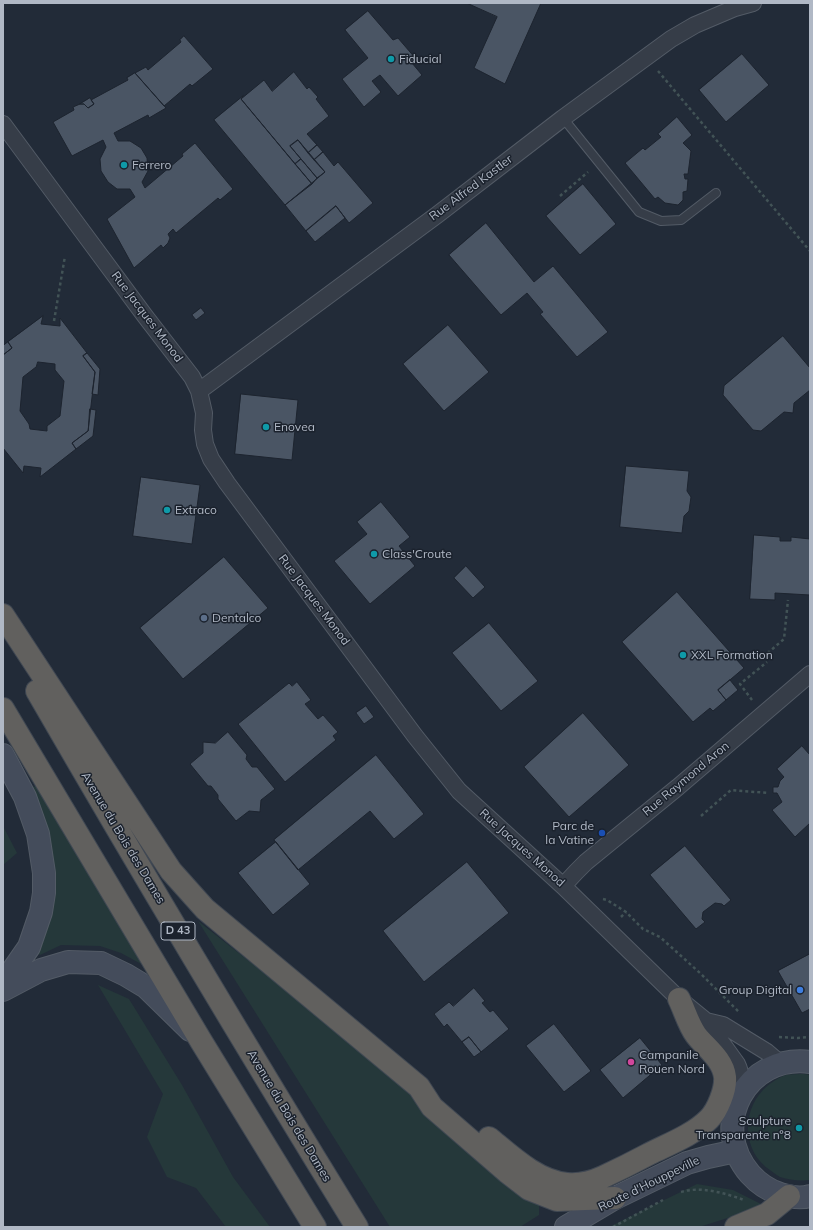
<!DOCTYPE html>
<meta charset="utf-8">
<style>
body{margin:0}
#map{position:relative;width:813px;height:1230px;overflow:hidden;background:#222b38;font-family:Mulish,sans-serif}
canvas{display:block}
.frame{position:absolute;inset:0;border:4px solid #b0b8c5;pointer-events:none}
</style>
<div id="map">
<canvas width="813" height="1230"></canvas>
<div class="frame"></div>
</div>
<script>
const g = document.querySelector('canvas').getContext('2d');
g.lineJoin = 'round';
function paint(path, color) {
  g.fillStyle = color;
  g.fill(path, 'evenodd');
}
function strokePath(path, color, width, dash) {
  g.strokeStyle = color;
  g.lineWidth = width;
  g.lineCap = dash ? 'butt' : 'round';
  g.setLineDash(dash || []);
  g.stroke(path);
}
function write(font, color, halo, rows, align = 'center') {
  g.font = font + ' Mulish,sans-serif';
  g.lineWidth = 3;
  g.setLineDash([]);
  g.textBaseline = 'middle';
  g.strokeStyle = halo;
  g.fillStyle = color;
  for (const [text, x, y, turn = 0] of rows) {
    g.save();
    g.translate(x, y);
    g.rotate((+turn || 0) * Math.PI / 180);
    g.textAlign = isNaN(turn) ? turn : align;
    if (halo) g.strokeText(text, 0, 0);
    g.fillText(text, 0, 0);
    g.restore();
  }
}
paint(new Path2D(`
 M31,786L38,787L143,965L121,953L100,946L61,945L40,955L35,949Z
 M3,826L17,853L3,865Z
 M198,921L518,1172L539,1195V1215L520,1227H390Z
 M98,985L129,999L182,1085L233,1177L270,1227H226L196,1188L167,1177L147,1137L163,1094Z
 M804,1074L810,1075V1180C799,1181 790,1180 780,1177C776,1175 773,1172 770,1170C743,1152 741,1113 763,1090C769,1084 777,1078 786,1075C791,1074 798,1074 804,1074Z
 M697,1184L733,1190L761,1204L750,1211L699,1227H609Z`), '#25383a');
const building = new Path2D(`
 M467,3H541L505,84L474,68L497,17Z
 M368,11L393,40L398,38L416,59L412,63L422,75L398,96L380,75L372,81L381,92L364,107L342,79L368,58L345,30Z
 M184,36L213,69L192,86L190,84L164,106L135,73L146,67L148,70L181,42L180,40Z
 M742,54L769,85L726,122L699,90Z
 M294,72L307,89L309,87L318,97L316,99L329,116L307,134L317,145L308,153L298,140L290,146L301,159L295,164L241,99L264,80L272,91Z
 M135,73L166,108L149,118L148,115L114,133L118,141H130L141,148L147,158L148,171L142,182L145,188L183,156L182,154L195,143L233,189L220,200L218,198L176,233L173,229L168,234L170,238L168,243L163,248L161,245L134,268L107,219L135,197L130,189H117L108,182L101,171L100,159L106,147L103,140L72,156L53,122L74,110L73,107L80,104H84L88,108L94,104L91,100L128,80L127,78Z
 M243,96L241,99L312,184L285,205L214,120Z
 M90,98L94,104L88,108L84,104H80Z
 M677,117L692,135L683,143L691,151L688,174H684L685,179H688L687,191L683,192V200L678,205L665,203L658,197L655,199L625,163L643,148L645,150L661,137L658,134Z
 M298,140L325,172L317,178L290,146Z
 M317,145L323,152L314,160L308,153Z
 M323,152L334,166L338,162L373,203L349,223L336,206L306,231L285,205L325,172L314,160Z
 M301,159L317,178L312,184L295,164Z
 M583,184L616,224L580,255L546,216Z
 M336,206L345,218L315,242L306,231Z
 M486,223L534,282L553,266L608,332L577,357L540,314L543,312L527,293L501,315L449,255Z
 M201,308L205,313L196,320L192,315Z
 M43,316L41,324L60,326V318L87,353L83,356L95,372L88,431L72,443L76,449L40,477L41,468L24,466L23,473L3,448V355L12,348L8,342ZM38,362L55,364V370L64,381L60,416L47,426V431L30,429L29,424L20,411L23,377L36,367Z
 M448,325L489,372L444,411L403,364Z
 M783,336L810,368V390L794,403L793,413L784,412L761,431L753,430L723,395L724,386Z
 M8,342L12,348L3,355V346Z
 M87,353L100,369L98,395L92,394L95,372L83,356Z
 M241,394L298,400L292,460L235,454Z
 M90,409L96,410L93,436L76,449L72,443L88,431Z
 M626,466L689,471L687,491L691,497L689,511L684,516L682,533L620,527Z
 M141,477L200,485L192,544L133,536Z
 M381,502L410,537L399,546L415,566L370,604L334,561L367,534L357,522Z
 M754,535L780,537V541H791V537L810,539V595L775,593V600L750,599Z
 M224,557L268,608L183,679L140,628Z
 M466,566L485,587L473,598L454,578Z
 M677,592L744,668L718,690L726,700L713,711L710,708L693,722L622,642Z
 M489,623L538,681L501,711L452,653Z
 M730,680L738,690L726,700L718,690Z
 M297,682L311,700L305,704L318,719L323,715L338,732L333,736L336,740L285,782L238,724L289,683L292,686Z
 M366,706L374,717L364,724L356,713Z
 M583,713L629,765L569,817L524,767Z
 M228,732L247,755L246,759L252,767H257L275,789L261,800L260,812L249,811L236,821L218,799V795L211,786H208L190,764L203,753V742L215,743Z
 M802,746L810,755V823L795,837L772,810L782,802L777,793H773V787H778L780,781L784,777L777,769Z
 M376,755L424,814L394,839L370,811L298,870L274,840Z
 M276,842L310,884L273,915L238,873Z
 M685,846L731,900L724,906L722,904L715,903L703,912L702,919L705,922L696,929L650,875Z
 M467,862L509,913L424,982L383,931Z
 M810,954V1009L802,1013L778,971Z
 M474,988L485,1001L482,1003L490,1012L493,1010L509,1029L481,1052L469,1037L462,1042L447,1024L444,1027L434,1014L449,1002L453,1006Z
 M554,1024L591,1071L564,1092L526,1046Z
 M469,1037L481,1052L474,1057L462,1042Z
 M640,1038L662,1065L623,1098L600,1070Z`);
paint(building, '#4a5564');
strokePath(building, '#1d242f', 1);
const service = new Path2D(`
 M563,118L639,212L661,221L681,220L716,193`);
const minor = new Path2D(`
 M3,124L145,316L192,377L199,391L204,413L203,430L205,444L211,459L227,483L415,736L459,791L563,886L679,999L706,1021L737,1064C742,1074 741,1083 740,1095
 M199,391L437,215L563,118L671,39L695,25L735,8L753,3
 M563,886L576,872L586,862L678,787L810,674
 M706,1021L723,1025L767,1052L781,1064`);
const secondary = new Path2D(`
 M3,755L25,797L38,834L44,873V893L41,912L29,947L3,984
 M3,990L41,970L68,962L101,963L126,975L146,987L190,1030
 M810,1062C746,1054 708,1125 750,1174C758,1183 768,1190 780,1194C790,1197 800,1199 810,1196
 M566,1227L615,1198L687,1163L708,1157L736,1151`);
const trunk = new Path2D(`
 M3,615L171,871L205,909L419,1087L432,1107L507,1172L529,1189L557,1200L615,1198
 M37,691C141,871 248,1050 357,1227
 M3,709L201,1041L315,1227
 M489,1138C512,1157 537,1181 567,1184C579,1185 592,1182 603,1177C618,1170 634,1162 649,1154C669,1144 693,1135 709,1119C718,1110 726,1089 725,1077C723,1059 705,1047 696,1035C689,1026 684,1009 679,999
 M736,1227L767,1214L789,1196`);
strokePath(service, '#535b66', 10);
strokePath(minor, '#535b66', 18);
strokePath(secondary, '#535b66', 24);
strokePath(trunk, '#404853', 24);
strokePath(new Path2D(`
 M658,71L810,251
 M560,196L588,172
 M54,321L65,256
 M763,657L784,639L788,600
 M752,700L740,684L767,662
 M701,816L731,790L768,793
 M603,899L607,900L626,912L643,929L660,937L700,973L739,1012
 M621,917L626,912
 M779,1037L798,1038L810,1037
 M681,1192C700,1186 725,1193 744,1200
 M613,1227L663,1200`), '#425356', 2.5, [3, 3]);
strokePath(service, '#363d48', 8);
strokePath(minor, '#363d48', 16);
strokePath(secondary, '#444c5b', 22);
strokePath(trunk, '#61605e', 22);
for (const [x, y, r, color] of [
 [391,59,4,"#0f9aa8"],
 [124,165,4,"#0f9aa8"],
 [266,427,4,"#0f9aa8"],
 [167,510,4,"#0f9aa8"],
 [374,554,4,"#0f9aa8"],
 [204,618,4,"#5c6f8a"],
 [683,655,4,"#0f9aa8"],
 [602,833,4,"#1a4fb4"],
 [800,990,4,"#3f7fe0"],
 [631,1062,4,"#d1479c"],
 [799,1128,4,"#0f9aa8"]
]) {
  const dot = new Path2D();
  dot.arc(x, y, r, 0, 2 * Math.PI);
  g.fillStyle = color;
  g.fill(dot);
  strokePath(dot, '#1b222d', 1.5);
}
for (const [x, y, w] of [
 [178,931,34]
]) {
  const box = new Path2D();
  box.roundRect(x - w / 2, y - 9, w, 18, 3);
  g.fillStyle = '#1b222d';
  g.fill(box);
  strokePath(box, '#b0b8c5', 1);
}
write('bold 11px', '#b0b8c5', null, [
 ["D 43",178,931]
]);
write('12px', '#b0b8c5', '#1b222d', [
 ["Fiducial",399,59],
 ["Ferrero",132,165],
 ["Enovea",274,427],
 ["Extraco",175,510],
 ["Class'Croute",382,554],
 ["Dentalco",212,618],
 ["XXL Formation",691,655],
 ["Parc de",594,826,"right"],
 ["la Vatine",594,840,"right"],
 ["Group Digital",792,990,"right"],
 ["Campanile",639,1055],
 ["Rouen Nord",639,1069],
 ["Sculpture",791,1121,"right"],
 ["Transparente n°8",791,1135,"right"]
], 'left');
write('12px', '#b0b8c5', '#1b222d', [
 ["Rue Alfred Kastler",471,188,-37],
 ["Rue Jacques Monod",147,317,53],
 ["Rue Jacques Monod",314,600,53],
 ["Rue Raymond Aron",686,779,-40],
 ["Avenue du Bois des Dames",123,838,59],
 ["Rue Jacques Monod",522,848,42],
 ["Avenue du Bois des Dames",289,1116,59],
 ["Route d'Houppeville",649,1184,-26]
]);
</script>
